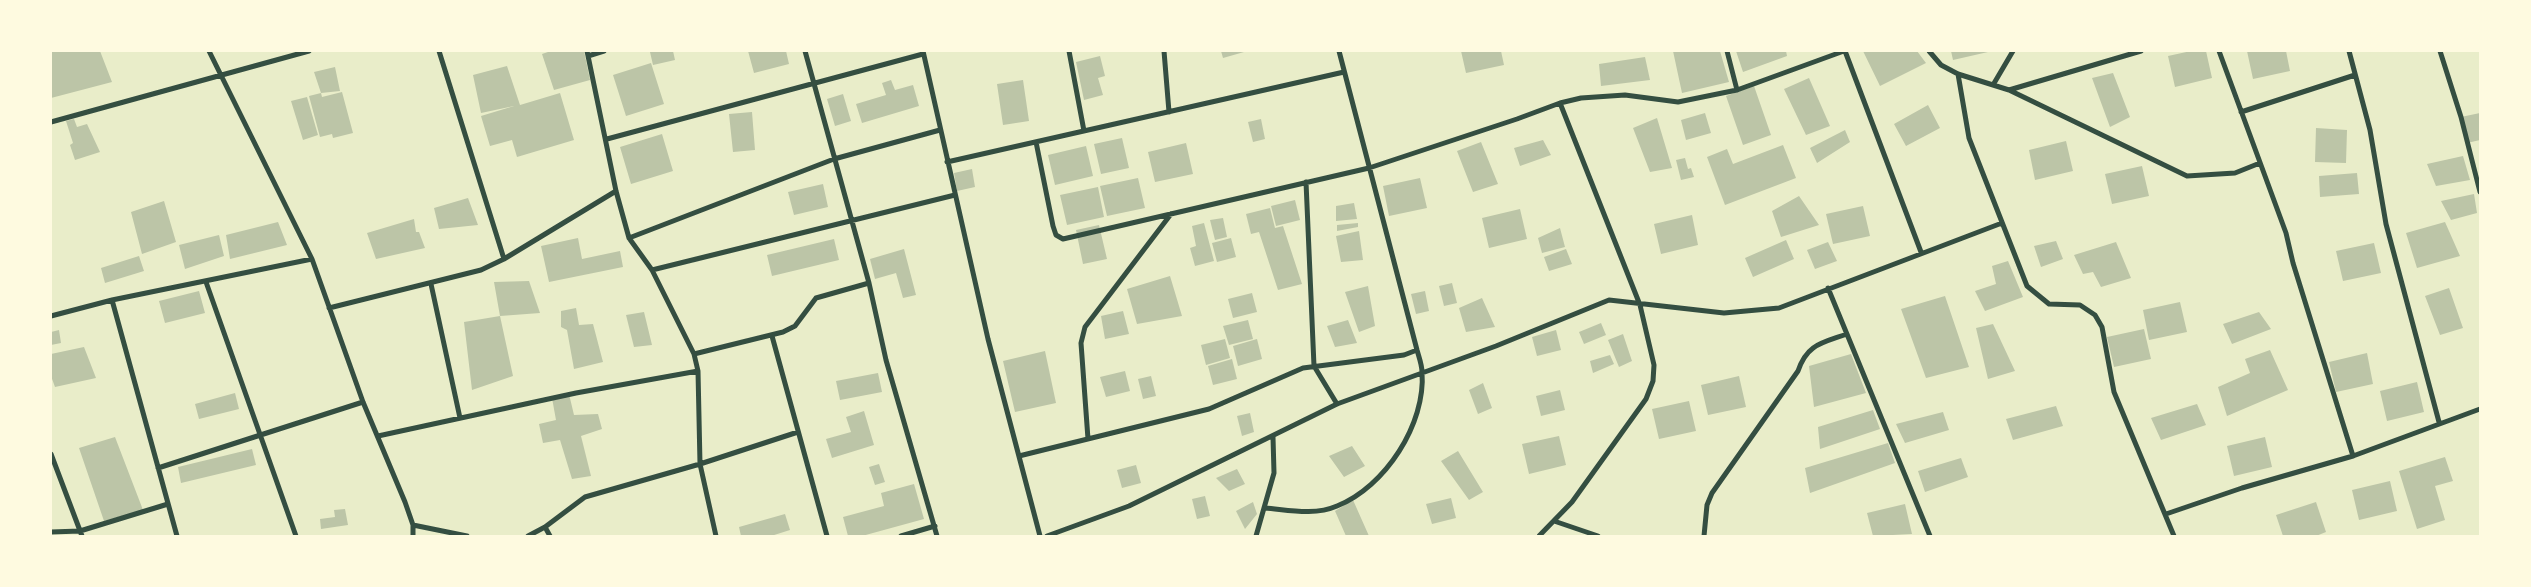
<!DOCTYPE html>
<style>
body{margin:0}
#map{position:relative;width:2531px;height:587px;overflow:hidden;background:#e9edc9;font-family:Helvetica,sans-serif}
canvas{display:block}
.frame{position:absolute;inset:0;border:52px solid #fefae0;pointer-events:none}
</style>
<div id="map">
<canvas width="2531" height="587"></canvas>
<div class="frame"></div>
</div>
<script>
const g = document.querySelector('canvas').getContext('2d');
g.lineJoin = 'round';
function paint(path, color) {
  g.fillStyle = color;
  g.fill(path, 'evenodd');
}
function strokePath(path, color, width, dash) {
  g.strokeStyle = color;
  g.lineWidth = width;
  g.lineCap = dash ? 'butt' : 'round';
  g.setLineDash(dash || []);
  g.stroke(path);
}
paint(new Path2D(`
 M51,51H100L112,82L51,98Z
 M551,51H584L590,80L554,90L542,54Z
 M673,51L675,60L653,65L650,52Z
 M748,51H786L789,64L754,73Z
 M1221,51H1244V52L1223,58Z
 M1461,51H1501L1504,65L1466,73Z
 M1673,51H1720L1729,82L1682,93Z
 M1736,51H1786L1787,56L1743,72Z
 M1863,51H1917L1926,63L1880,86Z
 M1951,51H1988V52L1953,60Z
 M2191,51H2206L2212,78L2175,87L2168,56Z
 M2247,51H2286L2290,71L2253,79Z
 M1100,56L1105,76L1098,78L1103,95L1084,100L1076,62Z
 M1645,57L1650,80L1601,86L1599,64Z
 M651,63L664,104L626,116L613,75Z
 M507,66L520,105L560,93L574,140L517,157L512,140L490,146L481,116L514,106L481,113L473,75Z
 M335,67L340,91L321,93L314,72Z
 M2113,73L2130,117L2110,127L2092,78Z
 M1809,78L1830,126L1806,135L1784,89Z
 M891,80L895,90L913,85L919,106L862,123L856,104L886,95L882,83Z
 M1023,80L1029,121L1003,125L997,84Z
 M1754,86L1771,135L1743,145L1726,96Z
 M342,92L353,133L333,138L332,134L320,137L309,96L321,93L322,97Z
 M843,94L851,121L835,126L827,99Z
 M307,97L318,135L303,140L291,101Z
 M1928,105L1940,128L1906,146L1894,124Z
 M752,112L755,150L733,152L729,114Z
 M1705,113L1711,133L1686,140L1681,120Z
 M2480,113V140L2467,143L2461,117Z
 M1657,118L1672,168L1650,172L1633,128Z
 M74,119L77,127L87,124L100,152L75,160L70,145L73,143L66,121Z
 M1261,119L1265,139L1253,142L1248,122Z
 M2316,128L2347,130L2346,163L2315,162Z
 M1845,130L1850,142L1817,163L1810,148Z
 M662,134L673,171L631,184L620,147Z
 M1122,138L1129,168L1101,174L1094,144Z
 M1543,140L1551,155L1520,166L1514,148Z
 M2066,141L2073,171L2035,180L2029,150Z
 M1481,142L1498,184L1473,192L1457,151Z
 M1186,143L1193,174L1155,182L1148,152Z
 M1783,145L1796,178L1725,205L1707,157L1727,149L1733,164Z
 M1086,146L1093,176L1055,185L1048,155Z
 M2463,156L2470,180L2436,186L2427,164Z
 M1685,158L1688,169L1691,168L1694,177L1681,180L1676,160Z
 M2142,166L2149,196L2112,204L2105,174Z
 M972,169L975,187L957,191L954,173Z
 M2357,173L2359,194L2320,197L2319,176Z
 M1138,178L1145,208L1107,216L1100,186Z
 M1420,178L1427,208L1389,216L1383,186Z
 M823,184L828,207L794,215L788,192Z
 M1098,187L1104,217L1067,225L1060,195Z
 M2474,194L2477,213L2451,220L2441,201Z
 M1799,196L1819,225L1781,237L1772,211Z
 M468,198L478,225L439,229L434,208Z
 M1295,200L1300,220L1276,226L1271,206Z
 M164,201L176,242L142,254L131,212Z
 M1354,203L1357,219L1336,221V206Z
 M1863,206L1870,236L1833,244L1826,214Z
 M1270,208L1275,228L1283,226L1302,284L1278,290L1259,232L1251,234L1246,214Z
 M1520,209L1527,239L1489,248L1482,218Z
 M1692,215L1698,245L1661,254L1654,224Z
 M1223,218L1227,237L1215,240L1210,220Z
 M414,219L416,232H419L425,248L376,259L367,233Z
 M278,222L287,245L230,259L226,235Z
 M2445,222L2460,256L2417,268L2406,233Z
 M1204,223L1214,261L1195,266L1190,248L1196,246L1192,226Z
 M1358,223V227L1337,231V225Z
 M1099,225L1107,259L1083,264L1076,230Z
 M1560,228L1565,247L1542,253L1538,238Z
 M1359,231L1363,260L1341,262L1336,236Z
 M219,235L224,256L185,269L179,245Z
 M578,238L582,259L620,251L623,267L549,282L541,246Z
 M1231,238L1236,257L1217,262L1212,243Z
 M834,239L839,260L772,276L767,255Z
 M1786,240L1794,259L1753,277L1745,258Z
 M2056,241L2063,259L2041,267L2034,246Z
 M1828,242L1837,261L1815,269L1807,250Z
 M2116,242L2131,278L2101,287L2093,272L2083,274L2074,255Z
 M2374,243L2381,273L2343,281L2336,251Z
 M904,249L916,295L903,298L896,273L875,279L870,259Z
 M1566,249L1572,264L1549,271L1544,257Z
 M139,256L144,271L105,283L101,268Z
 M2008,261L2023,297L1985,311L1975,291L1996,284L1992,266Z
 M1170,276L1182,316L1137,324L1127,289Z
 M529,281L540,313L500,316L494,282Z
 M1452,283L1457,303L1444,306L1439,286Z
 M1368,286L1375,326L1359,332L1345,292Z
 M2449,288L2463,328L2440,335L2425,296Z
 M199,291L205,313L165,323L159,301Z
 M1425,291L1429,311L1416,314L1411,294Z
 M1252,293L1257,312L1233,318L1228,299Z
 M1945,296L1969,367L1926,378L1901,309Z
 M1482,298L1495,327L1466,332L1459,308Z
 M2180,302L2187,332L2149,340L2143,310Z
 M576,308L579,325L593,324L603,362L574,369L567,330L561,327V311Z
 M1123,311L1129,334L1105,339L1101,316Z
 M644,312L652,345L634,347L626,315Z
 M2259,312L2271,329L2232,344L2223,324Z
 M500,316L513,376L472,390L464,322Z
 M1248,320L1253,339L1229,345L1223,326Z
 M1348,320L1357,343L1335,347L1327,326Z
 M1601,323L1606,335L1584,344L1579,332Z
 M1993,324L2015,371L1988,379L1976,328Z
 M2144,329L2151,359L2114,367L2107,337Z
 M59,330L61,343L51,345V332Z
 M1556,330L1561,350L1537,356L1532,337Z
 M1623,334L1632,361L1619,367L1608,340Z
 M1225,339L1230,358L1206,365L1201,345Z
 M1257,339L1262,359L1238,366L1233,346Z
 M84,347L96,378L55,387L51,376V354Z
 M2270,350L2288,390L2227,416L2218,387L2250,373L2245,359Z
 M1045,351L1056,403L1015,412L1003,361Z
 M2367,353L2373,384L2336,392L2329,362Z
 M1851,354L1866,393L1814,407L1809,366Z
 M1610,355L1614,364L1593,373L1590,361Z
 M1232,359L1237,379L1213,385L1208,366Z
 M1125,371L1130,391L1106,397L1100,377Z
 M878,373L882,392L840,400L836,381Z
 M1151,376L1156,396L1143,399L1138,379Z
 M1739,376L1746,407L1708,415L1701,385Z
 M2417,382L2424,412L2387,421L2380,391Z
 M1483,383L1492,408L1478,414L1469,390Z
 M1560,390L1565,410L1541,416L1536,396Z
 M235,393L239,409L199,419L195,404Z
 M569,394L574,415L598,414L602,429L581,436L591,476L572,479L560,440L543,443L539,424L556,420L552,398Z
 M1689,401L1696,431L1659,439L1652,409Z
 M2197,404L2206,425L2161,440L2151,418Z
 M2056,406L2063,426L2013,440L2006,419Z
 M1873,410L1880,429L1820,449L1818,427Z
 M864,411L874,445L832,458L826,439L851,432L846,417Z
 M1943,412L1949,430L1905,443L1896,424Z
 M1250,413L1254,432L1242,436L1237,416Z
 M1559,436L1566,465L1529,474L1522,444Z
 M115,437L143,510L104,521L79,448Z
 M2265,437L2272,467L2234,476L2227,446Z
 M1888,443L1895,463L1810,493L1805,468Z
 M1352,446L1365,466L1344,477L1329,456Z
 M252,449L256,465L181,483L178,467Z
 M1458,451L1483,492L1469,500L1441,461Z
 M2445,457L2453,481L2435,486L2445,520L2417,529L2399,471Z
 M1961,458L1968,477L1925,492L1918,471Z
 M879,464L885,482L875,485L869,467Z
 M1136,465L1141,483L1122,488L1117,470Z
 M1237,469L1245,484L1229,491L1216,478Z
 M2390,481L2397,511L2359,520L2352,490Z
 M914,484L924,519L862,536H848L843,517L884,506L881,493Z
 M1205,496L1210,516L1197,519L1192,499Z
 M1451,498L1456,518L1432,524L1426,504Z
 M1353,500L1369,536H1346L1335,511Z
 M1253,502L1257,514L1245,529L1236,511Z
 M2316,502L2326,532L2316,536H2283L2276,515Z
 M1905,504L1912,534L1873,536L1867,513Z
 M345,509L348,525L321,529L320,519L335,517L334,510Z
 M785,514L790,530L771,536H741L739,527Z`), '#bcc5a7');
strokePath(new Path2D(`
 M209,51L312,259L363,402L405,502L413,525V536
 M439,51L504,259
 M805,51L869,283L886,360L937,536
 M923,51L988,339L1040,536
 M1069,51L1084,131
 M1164,51L1169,112
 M1727,51L1737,90
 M1845,51L1921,252
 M1929,51L1941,65L1958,74L2009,90L2187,176L2235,173L2260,163
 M2219,51L2286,233L2293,263L2353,456
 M2349,51L2370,130L2386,224L2439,422
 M2440,51L2461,117L2480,192
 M588,56L604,51
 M1958,74L1969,138L2027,286L2049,304L2080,305L2095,315L2102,327L2114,392L2174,536
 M1993,85L2013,51
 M2009,90L2141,51
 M2241,112L2355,75
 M51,122L309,51
 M607,139L923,54
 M1036,142L1053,226L1056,235L1063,239L1369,168L1517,119L1560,103L1581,98L1625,95L1678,102L1737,90L1844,51
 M947,162L1344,72
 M1306,182L1314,366L1337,404
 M629,238L834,159L940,130
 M652,270L955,195
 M206,282L296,536
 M431,284L460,418
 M1828,288L1930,536
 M112,300L177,536
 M329,308L481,270L504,259L616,191
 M51,316L112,300L312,259
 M772,336L827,536
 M694,354L783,332L795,326L816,298L869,283
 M378,436L576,393L698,371
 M1088,439L1081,343L1085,327L1171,214
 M51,454L82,536
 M1019,456L1209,409L1303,368L1404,355L1417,350
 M158,468L363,402
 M1265,508C1289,510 1314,516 1337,506C1385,487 1426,424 1422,372C1422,365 1419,357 1417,350L1339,51
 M2166,514L2242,488L2353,456L2480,409
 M1554,521L1598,536
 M413,525L467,536
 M545,527L550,536
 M51,532L80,531L168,504
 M528,536L545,527L585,497L700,464L698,371L694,354L652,270L629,238L616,191L587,51
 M716,536L700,464L798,432
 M901,536L935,526
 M1047,536L1129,506L1337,404L1496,346L1609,300L1724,313L1779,308L2002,223
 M1256,536L1274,473L1273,437
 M1539,536L1572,502L1646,399L1653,381L1654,365L1640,305L1560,103
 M1704,536L1707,505L1712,493L1798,371C1807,344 1822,343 1847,334`), '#344e41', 5);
</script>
